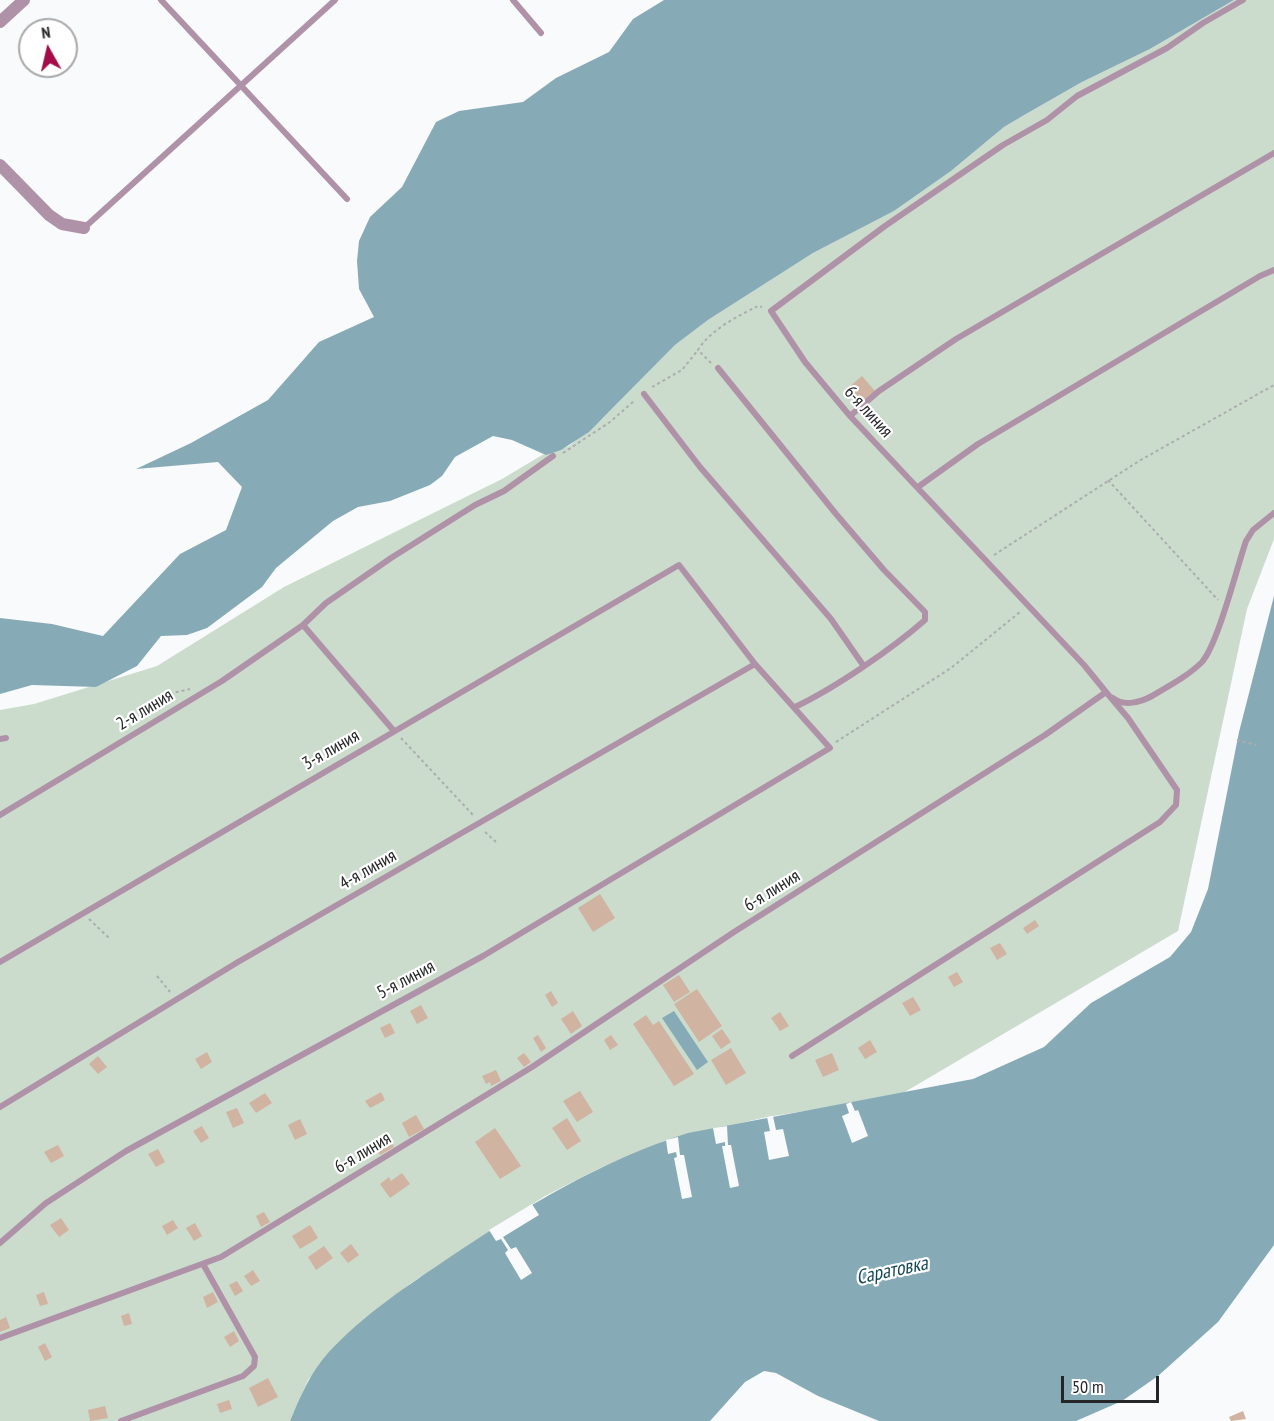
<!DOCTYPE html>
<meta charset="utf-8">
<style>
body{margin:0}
#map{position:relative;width:1274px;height:1421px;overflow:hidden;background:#f8fafc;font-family:"PT Sans Narrow",sans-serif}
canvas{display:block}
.north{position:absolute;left:18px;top:18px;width:60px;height:60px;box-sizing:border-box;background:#fff;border:2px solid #a8a8a9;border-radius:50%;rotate:352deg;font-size:16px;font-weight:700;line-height:24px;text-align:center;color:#252627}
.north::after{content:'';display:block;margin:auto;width:21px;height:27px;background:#a40d49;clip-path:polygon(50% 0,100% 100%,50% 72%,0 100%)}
.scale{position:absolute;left:1061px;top:1376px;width:98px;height:27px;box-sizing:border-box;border:3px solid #252627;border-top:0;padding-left:8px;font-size:18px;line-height:21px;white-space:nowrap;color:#252627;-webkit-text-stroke:4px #fff;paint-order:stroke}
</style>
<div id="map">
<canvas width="1274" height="1421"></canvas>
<div class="north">N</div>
<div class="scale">50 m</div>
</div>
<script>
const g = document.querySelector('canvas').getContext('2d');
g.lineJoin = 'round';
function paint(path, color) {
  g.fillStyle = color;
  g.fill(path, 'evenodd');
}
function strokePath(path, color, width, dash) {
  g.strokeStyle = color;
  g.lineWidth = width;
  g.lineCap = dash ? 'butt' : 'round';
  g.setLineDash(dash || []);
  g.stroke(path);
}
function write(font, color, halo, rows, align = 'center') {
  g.font = font + ' "PT Sans Narrow",sans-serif';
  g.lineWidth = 4.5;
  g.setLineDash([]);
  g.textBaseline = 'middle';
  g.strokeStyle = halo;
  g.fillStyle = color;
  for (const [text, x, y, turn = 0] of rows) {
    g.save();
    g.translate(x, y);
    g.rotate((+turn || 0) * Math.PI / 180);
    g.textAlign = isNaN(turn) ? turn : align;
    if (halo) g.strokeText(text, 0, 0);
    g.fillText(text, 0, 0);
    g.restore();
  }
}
paint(new Path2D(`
 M1234,0H1274V539L1247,609L1178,931L898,1096L767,1117L666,1140L598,1169L545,1196L411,1283L348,1334L308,1380L290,1421H0V710L34,704L157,666L284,587L502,479L544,454L569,446L601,420L675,345L708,320L813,253L894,211L951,171L1004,127L1026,114L1082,82L1150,49Z`), '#cbdccc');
paint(new Path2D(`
 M664,0H1234L1150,49L1082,82L1026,114L1004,127L951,171L894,211L813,253L708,320L675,345L589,432L561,450L546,455L512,440L493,436L455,457L442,476L430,485L390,501L358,507L333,521L276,568L262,587L207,628L187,635L161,636L137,666L96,687L32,685L0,694V618L52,624L103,636L180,554L226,530L242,487L218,462L136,469L191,443L268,400L319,342L374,317L359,289L357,261L359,241L370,217L402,187L436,122L459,111L523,102L556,78L609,52L633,19Z
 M1274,596V1245L1218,1322L1158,1376L1122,1401L1076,1421H879L818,1396L776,1373L764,1371L745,1382L710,1421H290C300,1397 310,1373 328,1353C363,1315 407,1286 450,1257C525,1207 602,1160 688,1133L973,1079L1044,1047L1091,1003L1170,957L1191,932L1208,889L1239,732Z
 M674,1011L708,1062L697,1070L662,1018Z`), '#87abb6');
paint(new Path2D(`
 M851,1102L855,1111L858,1110L868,1136L852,1143L842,1116L849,1113L846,1104Z
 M773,1116L776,1130L783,1129L789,1156L769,1160L764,1132L770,1131L767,1117Z
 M727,1126L728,1145H731L739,1186L730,1188L722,1146H725V1142L716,1144L713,1128Z
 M678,1137L680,1155H684L692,1197L682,1199L674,1158L677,1157L676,1152L668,1154L666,1140Z
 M532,1204L539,1215L503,1237L511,1249L516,1247L532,1273L521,1280L505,1253L508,1250L501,1239L496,1241L489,1230Z`), '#f8fafc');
paint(new Path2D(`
 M862,376L875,391L862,402L849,387Z
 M600,894L615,918L593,932L578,908Z
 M1035,920L1039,926L1027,934L1023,928Z
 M1000,943L1007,954L997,960L990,948Z
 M957,972L963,982L954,987L948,977Z
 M679,975L690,992L674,1002L663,985Z
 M697,989L722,1026L699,1042L674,1004Z
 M551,991L558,1003L552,1007L545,995Z
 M913,997L921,1010L910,1016L902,1003Z
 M421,1005L428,1018L417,1024L410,1011Z
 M573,1011L582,1026L571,1034L561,1019Z
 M780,1012L789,1026L780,1031L771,1018Z
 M646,1015L653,1025L659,1021L694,1074L674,1086L633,1024Z
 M390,1023L395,1033L385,1038L380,1028Z
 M722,1029L731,1042L721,1049L712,1036Z
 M538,1035L546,1048L541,1052L533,1038Z
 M611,1035L618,1045L610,1050L604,1040Z
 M870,1040L877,1052L865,1059L858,1048Z
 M731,1048L746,1073L726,1085L711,1060Z
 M207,1052L212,1062L201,1069L195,1059Z
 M524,1053L531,1062L524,1067L517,1058Z
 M832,1053L839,1070L823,1077L815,1060Z
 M98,1056L107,1067L98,1074L89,1064Z
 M496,1070L501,1081L491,1086L490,1082L486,1084L482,1076Z
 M580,1091L593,1112L577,1122L563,1101Z
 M381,1092L385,1100L370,1108L365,1101Z
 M265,1093L272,1103L256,1113L249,1103Z
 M237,1108L244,1123L233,1128L226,1112Z
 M416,1115L424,1129L409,1137L402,1123Z
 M567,1118L581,1141L567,1150L552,1128Z
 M300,1119L307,1134L295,1140L288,1125Z
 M202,1126L209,1138L201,1143L193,1131Z
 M495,1128L521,1166L500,1179L475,1142Z
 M387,1135L394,1147L380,1155L373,1143Z
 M58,1145L64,1156L51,1163L44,1152Z
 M158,1149L165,1162L156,1167L148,1154Z
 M402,1173L410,1184L390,1198L380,1184L389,1177L391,1181Z
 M264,1212L270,1222L261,1227L256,1216Z
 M61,1218L69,1230L59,1237L50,1225Z
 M173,1220L178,1228L167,1235L162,1226Z
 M195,1223L202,1236L194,1241L186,1228Z
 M310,1225L318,1238L300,1249L292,1236Z
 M351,1244L359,1255L348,1263L340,1253Z
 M324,1246L333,1258L316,1270L308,1257Z
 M253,1270L260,1281L251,1286L244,1276Z
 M237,1281L243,1291L235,1296L229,1285Z
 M44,1292L48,1304L40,1306L36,1295Z
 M213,1292L218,1302L207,1308L203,1297Z
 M129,1313L132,1324L124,1326L121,1316Z
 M6,1317L10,1328L0,1332V1320Z
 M234,1331L239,1341L230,1347L224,1337Z
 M45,1343L52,1357L45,1361L38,1347Z
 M268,1378L278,1397L258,1407L249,1388Z
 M229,1400L232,1409L220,1413L217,1404Z
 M105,1406L108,1418L90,1421L88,1410Z
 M1243,1411L1246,1419L1231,1421L1229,1417Z`), '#d1b3a1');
strokePath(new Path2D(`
 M711,363L698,350C710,330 738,316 758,306L762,307
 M652,387L682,370L698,350
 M563,453L610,422L635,400
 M1108,480L1218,600
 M994,555L1139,461L1274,385
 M164,695L190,689
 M401,738L473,815
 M1237,740L1256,745
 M836,742L951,668L1020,612
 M485,832L496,842
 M89,919L110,939
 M157,976L170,992`), '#abadae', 2, [3, 3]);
strokePath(new Path2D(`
 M161,0L347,199
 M513,0L541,33
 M84,228L335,0
 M718,368L836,514L884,570L925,612V620C892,649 835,688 795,707
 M644,394L700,467L831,619L863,665
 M850,416L879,391L956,339L1274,153
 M918,487L978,444L1260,276L1274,270
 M303,625L394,731
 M1113,698C1124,707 1141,702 1152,696C1169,686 1188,676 1202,662C1218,644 1237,567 1246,541L1253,530L1274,513
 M0,739L6,738
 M0,815L222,681L303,625L326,603L391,558L475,505L504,491L553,456
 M0,962L679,565L755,664L830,748L483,956L126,1151L46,1203L0,1243
 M792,1056L1160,822L1176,805L1177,790L1128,718L1106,692
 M0,1107L238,962L755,664
 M0,1338L221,1257L532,1067L734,932L1045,735L1106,692L1084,665L850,416L805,362L771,311L885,226L1003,145L1047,120L1077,96L1167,48L1203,23L1243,0
 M121,1421L243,1376L254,1366L255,1357L203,1264`), '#af92a7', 6);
strokePath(new Path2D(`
 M0,22L24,0
 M0,165L49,215L62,224L84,228`), '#af92a7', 12);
write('18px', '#252627', '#fff', [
 ["6-я линия",868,412,48],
 ["2-я линия",145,710,-31],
 ["3-я линия",331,750,-30],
 ["4-я линия",368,870,-30],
 ["6-я линия",772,891,-32],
 ["5-я линия",406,980,-28],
 ["6-я линия",363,1153,-31]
]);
write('italic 20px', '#134955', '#fff', [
 ["Саратовка",892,1271,-12]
]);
</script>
